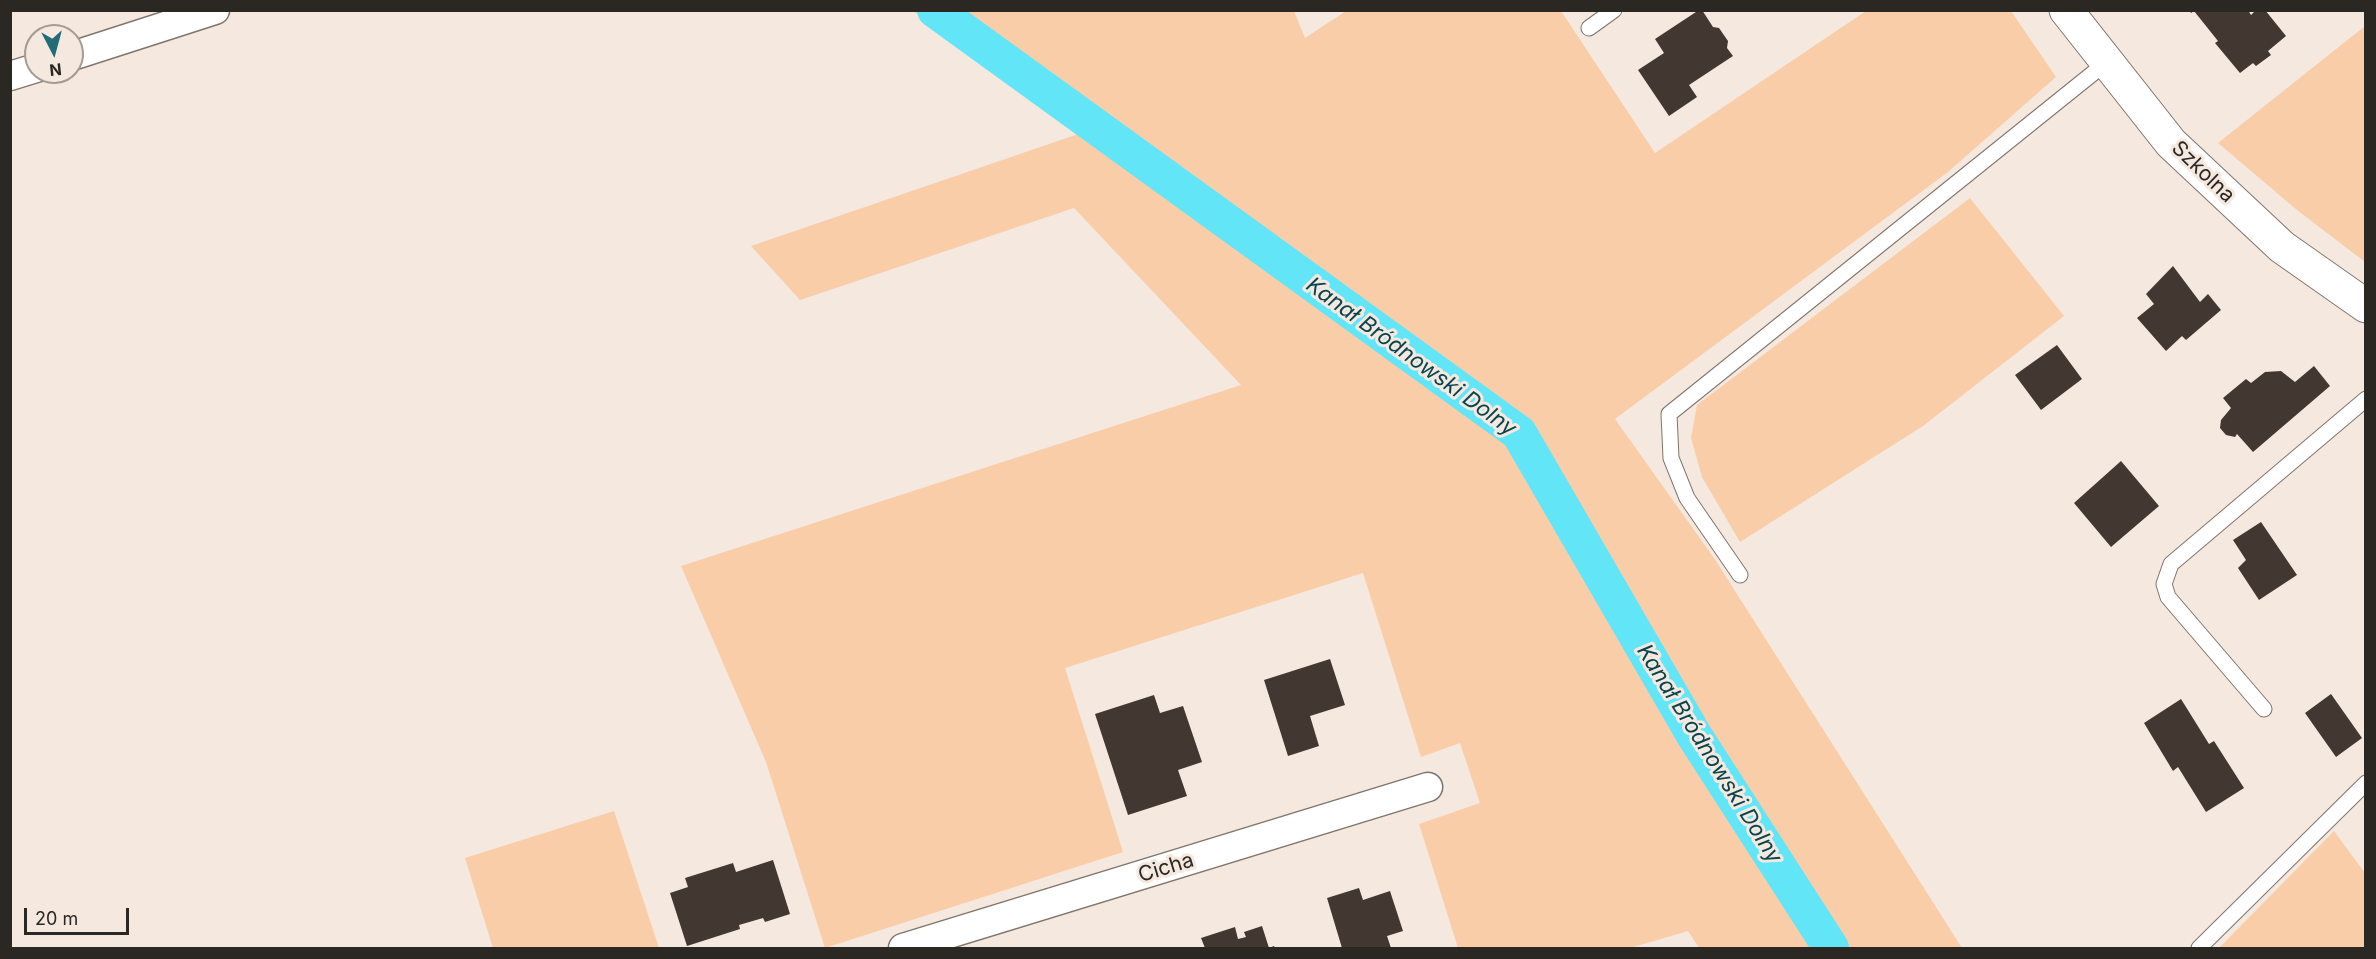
<!DOCTYPE html>
<meta charset="utf-8">
<style>
body{margin:0}
#map{position:relative;width:2376px;height:959px;overflow:hidden;background:#f4e8df;font-family:Inter,sans-serif}
canvas{display:block}
.frame{position:absolute;inset:0;border:12px solid #2b2723;pointer-events:none}
.north{position:absolute;left:24px;top:24px;width:60px;height:60px;box-sizing:border-box;background:#f4e8df;border:2px solid #a49b94;border-radius:50%;rotate:174deg;font-size:16px;font-weight:700;line-height:24px;text-align:center;color:#2b2723}
.north::after{content:'';display:block;margin:auto;width:21px;height:27px;background:#236c77;clip-path:polygon(50% 0,100% 100%,50% 72%,0 100%)}
.scale{position:absolute;left:24px;top:908px;width:105px;height:27px;box-sizing:border-box;border:3px solid #2b2723;border-top:0;padding-left:8px;font-size:18px;line-height:21px;white-space:nowrap;color:#2b2723;-webkit-text-stroke:4px #f4e8df;paint-order:stroke}
</style>
<div id="map">
<canvas width="2376" height="959"></canvas>
<div class="frame"></div>
<div class="north">N</div>
<div class="scale">20 m</div>
</div>
<script>
const g = document.querySelector('canvas').getContext('2d');
g.lineJoin = 'round';
function paint(path, color) {
  g.fillStyle = color;
  g.fill(path, 'evenodd');
}
function strokePath(path, color, width, dash) {
  g.strokeStyle = color;
  g.lineWidth = width;
  g.lineCap = dash ? 'butt' : 'round';
  g.setLineDash(dash || []);
  g.stroke(path);
}
function write(font, color, halo, rows, align = 'center') {
  g.font = font + ' Inter,sans-serif';
  g.lineWidth = 6;
  g.setLineDash([]);
  g.textBaseline = 'middle';
  g.strokeStyle = halo;
  g.fillStyle = color;
  for (const [text, x, y, turn = 0] of rows) {
    g.save();
    g.translate(x, y);
    g.rotate((+turn || 0) * Math.PI / 180);
    g.textAlign = isNaN(turn) ? turn : align;
    if (halo) g.strokeText(text, 0, 0);
    g.fillText(text, 0, 0);
    g.restore();
  }
}
paint(new Path2D(`
 M913,11H1294L1305,38L1346,11H1561L1655,153L1866,11H2011L2056,77L1948,172L1615,419L1716,561L1962,948H1699L1688,931L1630,948H1458L1419,824L1480,803L1460,743L1421,757L1363,573L1065,668L1123,852L825,948L766,762L681,566L1241,385L1074,208L800,300L751,246L1087,131Z
 M2365,26V262L2297,210L2218,143Z
 M1970,198L2064,316L1923,426L1740,542L1702,477L1691,438L1697,405Z
 M614,811L659,948H493L465,858Z
 M2334,831L2365,873V948H2219Z`), '#facda9');
strokePath(new Path2D(`
 M935,10L1519,433L1694,735L1831,948`), '#63e5f8', 36);
paint(new Path2D(`
 M1699,10H1702L1713,27L1719,28L1728,41L1727,48L1733,56L1689,85L1697,97L1669,116L1638,70L1664,53L1655,39Z
 M2189,10H2248L2251,15L2256,10H2265L2286,36L2268,51L2271,55L2256,66L2253,63L2240,73L2215,43L2218,41L2194,11L2191,13Z
 M2173,266L2200,302L2208,294L2221,310L2186,340L2182,336L2166,351L2137,318L2154,304L2146,294Z
 M2057,345L2082,379L2041,410L2015,375Z
 M2314,366L2330,386L2253,452L2237,434L2235,437L2226,435L2220,428L2221,420L2231,408L2223,398L2246,379L2251,383L2265,372L2281,371L2295,382Z
 M2121,461L2159,506L2111,547L2074,503Z
 M2261,522L2297,575L2259,600L2238,568L2246,560L2233,540Z
 M1330,659L1345,705L1310,716L1319,746L1288,756L1264,680Z
 M2331,694L2362,738L2336,757L2305,713Z
 M1154,695L1160,713L1183,706L1202,762L1178,770L1187,796L1128,815L1095,714Z
 M2181,699L2209,744L2214,741L2244,788L2206,812L2178,767L2173,771L2144,723Z
 M773,860L790,914L765,922L763,918L739,925L740,929L687,946L670,893L688,887L685,878L733,863L736,872Z
 M1359,888L1363,900L1390,891L1403,931L1387,936L1391,948H1342L1327,898Z
 M1262,926L1269,948L1274,946L1275,948H1205L1201,938L1235,927L1238,939L1246,937L1244,932Z`), '#423831');
const service = new Path2D(`
 M1589,28L1614,10
 M1740,575L1687,498L1671,458L1669,414L2107,62
 M2264,709L2168,597L2164,584L2171,564L2366,399
 M2199,948L2366,783`);
const minor = new Path2D(`
 M72,56L215,10
 M10,76L36,68
 M903,948L1428,787`);
const tertiary = new Path2D(`
 M2066,10L2171,143L2282,247L2366,306`);
strokePath(service, '#80756d', 17);
strokePath(minor, '#80756d', 31);
strokePath(tertiary, '#80756d', 35);
strokePath(service, '#fff', 15);
strokePath(minor, '#fff', 28);
strokePath(tertiary, '#fff', 33);
write('21px', '#2b2723', '#f4e8df', [
 ["Szkolna",2203,172,44],
 ["Cicha",1166,868,-17]
]);
write('italic 22px', '#07444d', '#f4e8df', [
 ["Kanał Bródnowski Dolny",1411,357,36],
 ["Kanał Bródnowski Dolny",1709,754,58]
]);
</script>
